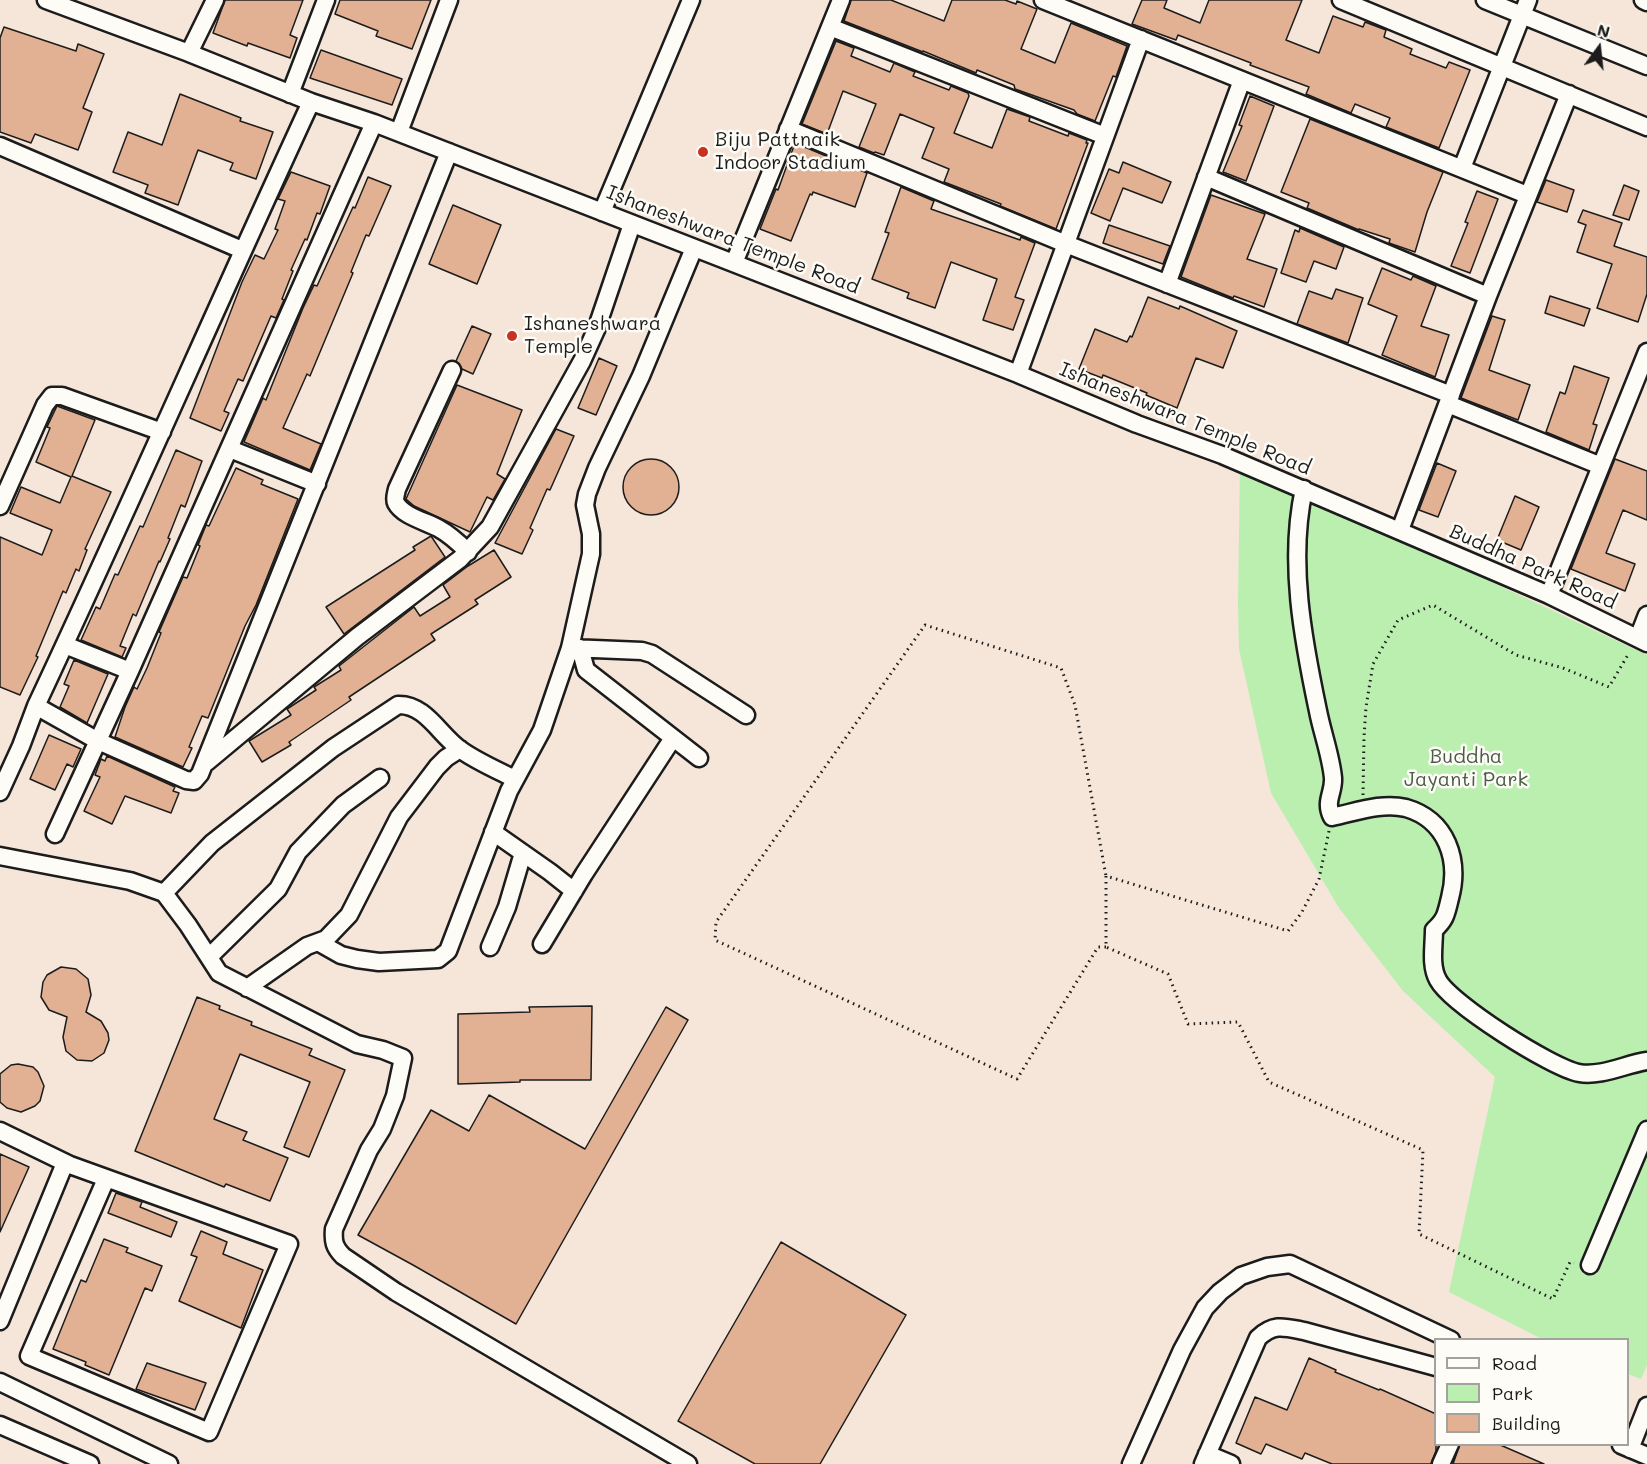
<!DOCTYPE html>
<style>
body{margin:0}
#map{position:relative;width:1647px;height:1464px;overflow:hidden;background:#f5e6d9;font-family:Mali,sans-serif}
canvas{display:block}
.legend{position:absolute;left:1434px;top:1338px;width:195px;height:108px;box-sizing:border-box;background:#fdfcf7;border:2px solid #a3a29f;margin:0;padding:8px 10px;list-style:none;font-size:18px;color:#1c1c1c}
.legend li{display:flex;align-items:center;gap:12px;height:30px}
.legend b{width:30px;border:2px solid #a3a29f}
.north{position:absolute;left:1569px;top:18px;width:60px;height:60px;-webkit-text-stroke:4px #fdfcf7;paint-order:stroke;rotate:15deg;font-size:16px;font-weight:700;line-height:24px;text-align:center;color:#1c1c1c}
.north::after{content:'';display:block;margin:auto;width:21px;height:27px;background:#1c1c1c;clip-path:polygon(50% 0,100% 100%,50% 72%,0 100%)}
</style>
<div id="map">
<canvas width="1647" height="1464"></canvas>
<ul class="legend">
<li><b style="height:8px;background:#fdfcf7"></b>Road</li>
<li><b style="height:16px;background:#bbefaf"></b>Park</li>
<li><b style="height:16px;background:#e2b194"></b>Building</li>
</ul>
<div class="north">N</div>
</div>
<script>
const g = document.querySelector('canvas').getContext('2d');
g.lineJoin = 'round';
function paint(path, color) {
  g.fillStyle = color;
  g.fill(path, 'evenodd');
}
function strokePath(path, color, width, dash) {
  g.strokeStyle = color;
  g.lineWidth = width;
  g.lineCap = dash ? 'butt' : 'round';
  g.setLineDash(dash || []);
  g.stroke(path);
}
function write(font, color, halo, rows, align = 'center') {
  g.font = font + ' Mali,sans-serif';
  g.lineWidth = 5;
  g.setLineDash([]);
  g.textBaseline = 'middle';
  g.strokeStyle = halo;
  g.fillStyle = color;
  for (const [text, x, y, turn = 0] of rows) {
    g.save();
    g.translate(x, y);
    g.rotate((+turn || 0) * Math.PI / 180);
    g.textAlign = isNaN(turn) ? turn : align;
    if (halo) g.strokeText(text, 0, 0);
    g.fillText(text, 0, 0);
    g.restore();
  }
}
paint(new Path2D(`
 M1240,464L1647,655V1365L1641,1379L1628,1374V1340L1542,1339L1449,1292L1495,1077L1403,991L1339,908L1271,793L1239,649L1238,604Z`), '#bbefaf');
const building = new Path2D(`
 M225,0H303L290,35L297,38L290,58L248,43L247,46L213,33Z
 M340,0H431L412,49L376,36L378,31L335,14Z
 M851,0H891L944,21L952,0H1005L1016,4L1017,1L1037,9L1021,49L1055,63L1071,23L1127,46L1116,77L1113,76L1095,121L1077,114L1074,110L1015,89L1014,85L977,70L976,73L923,51V52L844,21Z
 M1142,0H1167L1164,8L1200,23L1209,0H1302L1286,40L1319,53L1333,16L1363,27L1365,22L1386,30L1384,37L1412,49L1410,54L1446,68L1449,62L1470,70L1439,148L1386,127L1390,118L1355,104L1351,113L1306,94L1309,87L1250,65L1251,63L1178,35L1176,40L1132,24Z
 M4,27L76,51L78,44L104,54L83,108L92,112L78,150L35,134L31,143L0,132V38Z
 M836,41L854,48L851,56L890,72L894,63L915,72L913,76L949,90L951,86L968,93L969,96L954,133L992,148L1007,109L1030,117L1029,121L1068,136L1069,133L1087,140L1086,143H1088L1056,229L1000,206L1001,204L944,182L949,169L922,158L934,128L900,114L884,155L875,152L874,153L859,147L876,104L843,91L827,134L802,124Z
 M321,50L402,79L392,105L310,78Z
 M180,94L241,118L240,121L273,132L256,179L230,170L233,163L198,150L178,205L145,193L148,185L113,172L128,132L162,145Z
 M1250,96L1274,106L1246,181L1223,172L1242,126L1239,125Z
 M1310,119L1443,172L1427,212L1415,252L1389,243L1390,239L1359,229V230L1307,208L1309,203L1281,192Z
 M795,143L867,173L855,207L813,192L812,195L810,194L791,241L760,229L776,189L778,190Z
 M1123,162L1171,182L1162,203L1123,188L1110,221L1091,213L1109,169L1119,173Z
 M291,172L330,186L320,214L317,213L307,240L305,239L291,270L293,271L282,299L284,300L276,318L271,316L243,381L238,379L224,411L229,413L221,431L190,418L242,282L255,255L264,259L278,230L275,229L285,201L278,199Z
 M368,177L391,186L369,236L366,235L351,272L353,273L310,376L307,374L283,428L321,444L310,470L244,442L263,398L266,400L303,308L314,285L317,286L353,207L355,208Z
 M1546,180L1574,190L1567,212L1537,202Z
 M1624,185L1639,191L1629,220L1613,215Z
 M901,187L934,201L931,209L1020,240L1021,237L1035,243L1015,297L1024,300L1013,330L983,320L997,279L951,262L935,308L907,298L909,293L872,279L889,233L885,232Z
 M1477,191L1498,199L1470,273L1451,266L1468,223L1465,222Z
 M1211,195L1265,214L1247,259L1277,269L1264,307L1234,296L1233,298L1181,277Z
 M453,205L501,225L477,284L429,264Z
 M1583,210L1622,223L1614,246L1647,257V294L1638,322L1597,308L1612,264L1577,252L1586,225L1578,222Z
 M1109,225L1170,246L1163,264L1103,243Z
 M1300,228L1344,247L1336,269L1314,261L1306,282L1281,273L1295,230L1299,232Z
 M1382,268L1411,280L1413,276L1436,286L1421,326L1449,335L1435,377L1382,355L1397,316L1368,304Z
 M1336,289L1363,298L1348,343L1297,324L1309,291L1332,299Z
 M1550,296L1590,309L1584,326L1545,313Z
 M1148,297L1179,309L1180,306L1237,331L1223,368L1196,358L1177,408L1146,395L1147,393L1103,375L1102,378L1079,369L1095,329L1127,342L1130,336L1132,337Z
 M1492,316L1505,320L1489,370L1530,385L1518,420L1461,398Z
 M472,326L491,334L473,374L462,369L456,361Z
 M599,358L617,366L596,415L578,408Z
 M1574,366L1609,378L1593,424L1597,425L1589,450L1546,432L1560,392L1565,394Z
 M457,385L522,410L497,474L505,479L493,500L487,497L470,532L414,506L406,499Z
 M57,406L95,420L72,476L111,492L85,549L87,550L79,571L76,569L66,593L63,591L36,656L38,657L20,695L0,687V537L42,555L52,530L10,513L21,487L60,503L71,477L36,462L50,428L47,427Z
 M556,429L574,436L550,490L547,489L530,528L533,530L522,554L495,543Z
 M176,450L202,461L185,507L181,505L168,538L170,539L160,562L159,561L136,616L133,614L120,646L126,648L122,657L81,640L96,607L100,609L115,574L118,575L140,526L143,527Z
 M1615,459L1647,471V520L1623,510L1606,553L1635,564L1625,591L1571,569Z
 M623 487a28 28 0 1 1 56 0a28 28 0 1 1-56 0Z
 M1437,463L1456,471L1438,517L1419,510Z
 M236,468L263,480L261,484L298,499L256,605L245,626L208,718L202,716L189,747L192,748L183,767L115,737L125,707L134,687L137,689L147,668L161,633L159,632L183,577L187,578L200,546L198,545L206,525L209,526Z
 M1515,496L1539,507L1521,550L1497,540Z
 M431,536L445,557L344,634L326,607L415,550L413,547Z
 M494,550L511,577L475,600L478,604L431,634L435,640L349,697L351,700L289,742L291,745L262,762L249,741L291,715L287,709L316,690L314,687L341,670L339,666L414,607L420,616L450,597L443,585L468,566Z
 M74,660L108,674L87,723L60,707L69,686L64,684Z
 M49,735L81,749L73,767L67,764L55,790L30,779Z
 M107,756L175,787L173,791L179,793L171,813L125,796L112,824L84,811L100,777L95,775L101,759L105,761Z
 M61,967L76,969L88,979L91,995L86,1012L101,1021L108,1033L109,1040L104,1053L92,1061L77,1060L66,1051L63,1037L67,1017L49,1010L41,997L43,982L47,975Z
 M197,997L220,1006L219,1009L252,1022L251,1025L312,1049L309,1055L345,1070L309,1157L284,1147L310,1082L240,1054L214,1119L247,1132L243,1140L288,1158L270,1201L226,1184L224,1187L135,1151Z
 M592,1006L591,1080H520V1082L458,1084V1014L530,1012L529,1007Z
 M666,1007L688,1020L516,1324L413,1265L358,1235L431,1110L469,1131L489,1095L585,1149Z
 M18,1064L33,1067L38,1072L44,1086L40,1101L35,1106L21,1112L7,1108L0,1102V1074L11,1065Z
 M0,1154L29,1167L0,1232Z
 M116,1193L142,1202L140,1207L177,1222L171,1237L108,1213Z
 M201,1231L227,1242L223,1254L263,1270L241,1328L179,1301L197,1257L191,1255Z
 M104,1239L128,1248L126,1252L162,1266L152,1291L145,1288L109,1375L85,1365L86,1362L53,1349L81,1280L86,1282Z
 M781,1242L906,1315L820,1464H755L678,1421Z
 M1309,1358L1336,1370L1335,1372L1379,1390L1380,1389L1436,1414V1451L1431,1464H1332L1305,1453L1302,1459L1266,1444L1261,1454L1236,1443L1255,1397L1287,1410Z
 M147,1363L206,1383L195,1410L136,1389Z
 M1460,1444H1498L1544,1464H1453Z`);
paint(building, '#e2b194');
strokePath(building, '#1c1c1c', 1.5);
const minor = new Path2D(`
 M46,0L189,53L311,102L374,123L1018,374L1137,424L1222,455L1549,595L1647,643
 M1043,0L1527,195
 M1341,0L1647,127
 M1485,0L1647,66
 M1643,0L1647,2
 M830,27L1105,136
 M189,53L215,0
 M290,94L326,0
 M788,129L1066,244L1451,395
 M399,132L449,0
 M0,146L242,250
 M1462,168L1528,0
 M1206,177L1488,296
 M602,212L691,0
 M734,263L841,0
 M1167,284L1242,80
 M452,370L397,489C396,494 394,499 396,503C403,516 425,521 438,528C449,534 458,542 468,552
 M1018,374L1141,39
 M1448,404L1601,466
 M230,449L317,484
 M1304,489C1288,561 1303,640 1318,711C1322,732 1331,756 1333,778C1334,793 1324,801 1332,817C1356,812 1382,802 1406,808C1447,820 1460,860 1450,898C1446,914 1446,919 1434,930C1434,946 1430,966 1438,980C1451,1004 1552,1068 1579,1073C1601,1077 1626,1064 1647,1061
 M0,506L45,405L52,396H62L162,432
 M1400,530L1488,296L1569,94
 M1549,595L1647,352
 M1638,638L1647,615
 M65,645L130,671
 M570,648L642,651L652,654L746,715
 M580,648L586,670L699,758
 M36,706L98,741L186,780L194,781L200,774L449,152
 M207,762L357,637L460,559L490,527L582,361L596,330L632,224
 M0,792L21,746L36,706C130,506 218,303 311,102
 M493,832L550,872L574,891
 M55,834L130,671L374,123
 M0,856L130,881L164,893L188,925L219,973L357,1044L383,1050L403,1058L395,1096L382,1129L369,1150L334,1229C333,1241 334,1247 343,1256L396,1292L688,1464
 M164,893L212,843L333,748L398,705C426,704 440,736 461,750C478,762 497,770 515,779
 M318,942L341,955L357,959L379,962L438,959L448,951L509,791L542,730L570,648L591,554V534L585,505L587,494L597,468L641,376L694,248
 M542,944L584,874L673,738
 M490,947L507,907L523,853
 M209,957L278,889L298,852L343,805L380,778
 M247,988L307,946L326,939L349,915L399,817L437,767L446,758L460,749
 M0,1131L70,1165L289,1244L209,1432L29,1356L106,1179
 M1590,1265L1647,1130
 M0,1321L65,1163
 M0,1382L169,1464
 M0,1425L90,1464
 M1621,1445L1647,1456
 M1630,1449L1647,1406
 M1207,1454L1231,1464
 M1131,1464L1182,1350L1205,1308L1220,1292L1241,1276L1267,1267L1290,1264L1451,1340
 M1203,1464L1258,1338C1274,1323 1284,1327 1304,1331L1436,1367
 M1441,1464L1450,1444`);
strokePath(minor, '#1c1c1c', 21);
strokePath(new Path2D(`
 M1363,795L1364,737L1366,707L1373,664L1398,620L1433,605L1516,655L1563,668L1609,687L1629,653
 M1329,831L1319,879L1302,912L1288,931L1106,876V947L1168,974L1188,1024L1238,1022L1269,1082L1423,1150L1419,1234L1553,1299L1570,1262L1574,1263
 M1106,947H1098L1017,1079L715,940L716,922L925,625L1061,668L1075,705L1106,876`), '#1c1c1c', 3, [1.5, 4.5]);
strokePath(minor, '#fdfcf7', 16);
for (const [x, y, r, color] of [
 [703,152,6,"#c8321e"],
 [512,336,6,"#c8321e"]
]) {
  const dot = new Path2D();
  dot.arc(x, y, r, 0, 2 * Math.PI);
  g.fillStyle = color;
  g.fill(dot);
  strokePath(dot, '#fdfcf7', 2);
}
write('20px', '#1c1c1c', '#fdfcf7', [
 ["Biju Pattnaik",715,140],
 ["Indoor Stadium",715,163],
 ["Ishaneshwara",524,324],
 ["Temple",524,347]
], 'left');
write('20px', '#1c1c1c', '#fdfcf7', [
 ["Ishaneshwara Temple Road",733,240,21],
 ["Ishaneshwara Temple Road",1185,419,22],
 ["Buddha Park Road",1533,567,24]
]);
write('20px', '#4c5b48', '#fdfcf7', [
 ["Buddha",1466,757],
 ["Jayanti Park",1466,780]
]);
</script>
